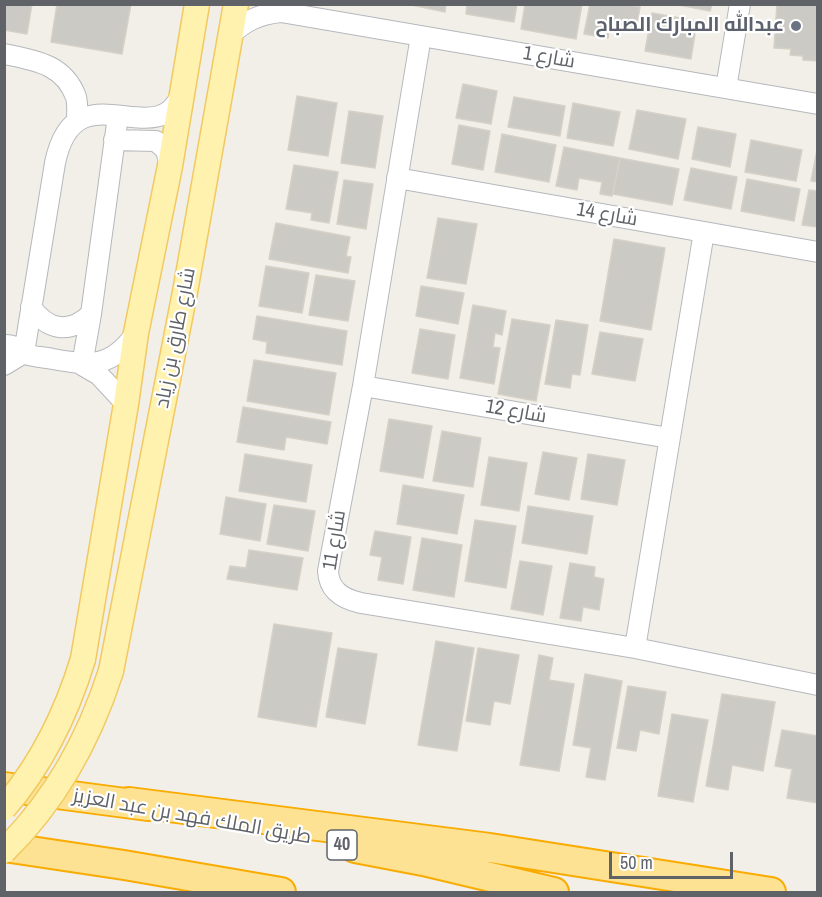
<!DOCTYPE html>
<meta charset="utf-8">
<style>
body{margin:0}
#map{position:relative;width:822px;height:897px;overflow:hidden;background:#f1efe8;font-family:"Archivo Narrow",sans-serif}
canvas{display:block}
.frame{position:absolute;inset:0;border:6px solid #5f6368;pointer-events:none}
.scale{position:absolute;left:609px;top:852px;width:124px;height:27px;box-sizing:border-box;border:3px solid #5f6368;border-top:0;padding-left:8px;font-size:18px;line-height:21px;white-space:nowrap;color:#5f6368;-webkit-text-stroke:4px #fff;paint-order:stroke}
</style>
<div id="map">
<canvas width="822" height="897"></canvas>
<div class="frame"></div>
<div class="scale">50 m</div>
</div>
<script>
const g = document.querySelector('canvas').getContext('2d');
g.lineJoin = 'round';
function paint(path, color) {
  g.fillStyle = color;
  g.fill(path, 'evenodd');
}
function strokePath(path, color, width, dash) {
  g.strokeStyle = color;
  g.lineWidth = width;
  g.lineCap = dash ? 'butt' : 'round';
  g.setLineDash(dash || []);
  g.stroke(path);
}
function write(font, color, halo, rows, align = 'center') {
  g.font = font + ' "Archivo Narrow",Cairo,sans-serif';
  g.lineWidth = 4.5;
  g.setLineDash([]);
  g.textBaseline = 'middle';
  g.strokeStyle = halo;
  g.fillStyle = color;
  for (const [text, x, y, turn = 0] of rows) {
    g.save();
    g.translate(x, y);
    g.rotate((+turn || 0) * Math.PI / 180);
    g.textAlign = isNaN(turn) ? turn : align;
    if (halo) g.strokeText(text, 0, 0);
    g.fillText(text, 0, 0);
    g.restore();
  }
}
const building = new Path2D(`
 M4,4H32L27,34L4,30Z
 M57,4H131L122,54L51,42Z
 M407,4H446L445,12Z
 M467,4H517L514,22L466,14Z
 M525,4H582L576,39L521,29Z
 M590,4H624L640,7L636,30L610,26L608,38L584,34Z
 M674,4H712L710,11Z
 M777,4H818V61L803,60V56L790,55L791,49L774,48Z
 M652,13L697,21L691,59L645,51Z
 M463,84L497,91L491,124L456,118Z
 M297,96L337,103L328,156L288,150Z
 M514,97L565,106L560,136L508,127Z
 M573,103L620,112L613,146L567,138Z
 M637,110L686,119L678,159L629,149Z
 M349,111L383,116L375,168L341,163Z
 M459,125L490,131L483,170L452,164Z
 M698,127L736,134L730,167L692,159Z
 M502,134L556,145L549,182L495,172Z
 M751,140L802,150L796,181L745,172Z
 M818,145V182L811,181Z
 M564,147L620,158L612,196L600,194L602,182L579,178L577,190L556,186Z
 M620,158L679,169L672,205L613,194Z
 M294,165L338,172L329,223L311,220L312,213L286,209Z
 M691,168L737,177L731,209L684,200Z
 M747,179L800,189L794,221L741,211Z
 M344,180L373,184L366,229L337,224Z
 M809,190L818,191V227L802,225Z
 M438,218L477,224L466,284L427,278Z
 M276,223L350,237L346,256L351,257L348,273L269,259Z
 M614,239L665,248L651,330L600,321Z
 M266,266L309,273L302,313L259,306Z
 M316,275L355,281L348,321L309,315Z
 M421,286L464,293L458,324L416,316Z
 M473,305L506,311L502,335L495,333L493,347L500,348L494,384L460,378Z
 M257,316L347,331L342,365L266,353L267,342L253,339Z
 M512,319L550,325L536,401L498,394Z
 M556,320L588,325L580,375L572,374L570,388L545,384Z
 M420,329L455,335L448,379L412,373Z
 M600,332L643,339L635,381L592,374Z
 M254,360L336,373L329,415L247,401Z
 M243,407L331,422L327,444L286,437L284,450L237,442Z
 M389,419L432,426L423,478L380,471Z
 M442,431L481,438L473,487L433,481Z
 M543,452L577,458L569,500L535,494Z
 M245,454L312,465L306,502L239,491Z
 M588,454L625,460L617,505L581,499Z
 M489,457L527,463L519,511L481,505Z
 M403,485L464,495L457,534L397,524Z
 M226,497L266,504L260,541L220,534Z
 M274,505L315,511L308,551L267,544Z
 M528,506L593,516L587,554L522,543Z
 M475,520L516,526L506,588L465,581Z
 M375,531L411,537L403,584L378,580L382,557L370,555Z
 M422,538L462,545L454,597L413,590Z
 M249,550L303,558L297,590L227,579L230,566L246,568Z
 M520,561L552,566L543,615L511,609Z
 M570,563L595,567L594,577L604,579L599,610L583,607L581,621L560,618Z
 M274,624L332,633L316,727L258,717Z
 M436,641L474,648L457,751L418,745Z
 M338,648L377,654L365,724L326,717Z
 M478,648L519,655L510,704L494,701L490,725L466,721Z
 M539,655L553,658L549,680L574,684L559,771L520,765Z
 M585,674L622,681L605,780L586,777L591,748L573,745Z
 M628,686L666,692L659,734L640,730L636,751L617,748Z
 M722,694L775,702L763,771L732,765L728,790L706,786Z
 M672,714L708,720L693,802L658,796Z
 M782,730L818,736V803L787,798L792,769L775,766Z`);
paint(building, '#cccac5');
strokePath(building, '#d6d1c6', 1.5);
const minor = new Path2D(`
 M229,36C245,21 259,14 281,12L818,104
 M421,36L363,386L328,571C329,591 343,599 361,603L635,648L818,685
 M4,54C34,60 64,64 76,97C78,104 77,113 77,121
 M726,88L740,4
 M114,140L156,141L166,150L170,166
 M397,178L818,252
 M31,307C48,331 70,334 91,314
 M4,345C15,344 17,350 25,354C33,357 44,357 53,359C90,366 112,368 136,333
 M24,353L55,163C75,66 155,155 181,95
 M4,365L24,353
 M82,365L91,314L118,116
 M82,365L99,375L126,404
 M363,386L669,438
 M635,648L704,232`);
const major = new Path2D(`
 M83,659L126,404L136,333L170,166L197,4
 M111,671L185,292L236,4`);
const highway = new Path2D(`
 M4,787L148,806
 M129,802L490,848L771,892
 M4,847L124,865L281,892
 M355,848L423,861L554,892`);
strokePath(minor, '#b5b8bc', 22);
strokePath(major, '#f2c960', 27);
strokePath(highway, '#f9ab00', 32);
strokePath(minor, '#fff', 20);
strokePath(major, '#fff2af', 24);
strokePath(highway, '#fde293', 28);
const majorBridge = new Path2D(`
 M4,808C42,764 66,715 83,659
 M4,851C56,800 89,740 111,671`);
strokePath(majorBridge, '#f2c960', 27, []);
strokePath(majorBridge, '#fff2af', 24);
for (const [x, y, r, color] of [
 [796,26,6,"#6b7280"]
]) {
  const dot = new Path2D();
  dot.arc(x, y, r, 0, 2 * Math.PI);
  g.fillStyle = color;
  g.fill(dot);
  strokePath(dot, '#fff', 2);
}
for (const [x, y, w] of [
 [342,845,30]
]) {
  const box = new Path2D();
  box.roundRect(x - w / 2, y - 15, w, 30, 4.5);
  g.fillStyle = '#fff';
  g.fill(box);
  strokePath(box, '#5f6368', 1.5);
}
write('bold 18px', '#5f6368', null, [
 ["40",342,845]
]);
write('bold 20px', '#5b616d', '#fff', [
 ["عبدالله المبارك الصباح",784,26]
], 'right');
write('20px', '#5f6368', '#fff', [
 ["شارع 1",549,58,10],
 ["شارع 14",607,215,10],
 ["شارع طارق بن زياد",176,338,-79],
 ["شارع 12",516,412,10],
 ["شارع 11",335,540,-81],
 ["طريق الملك فهد بن عبد العزيز",192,817,10]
]);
</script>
